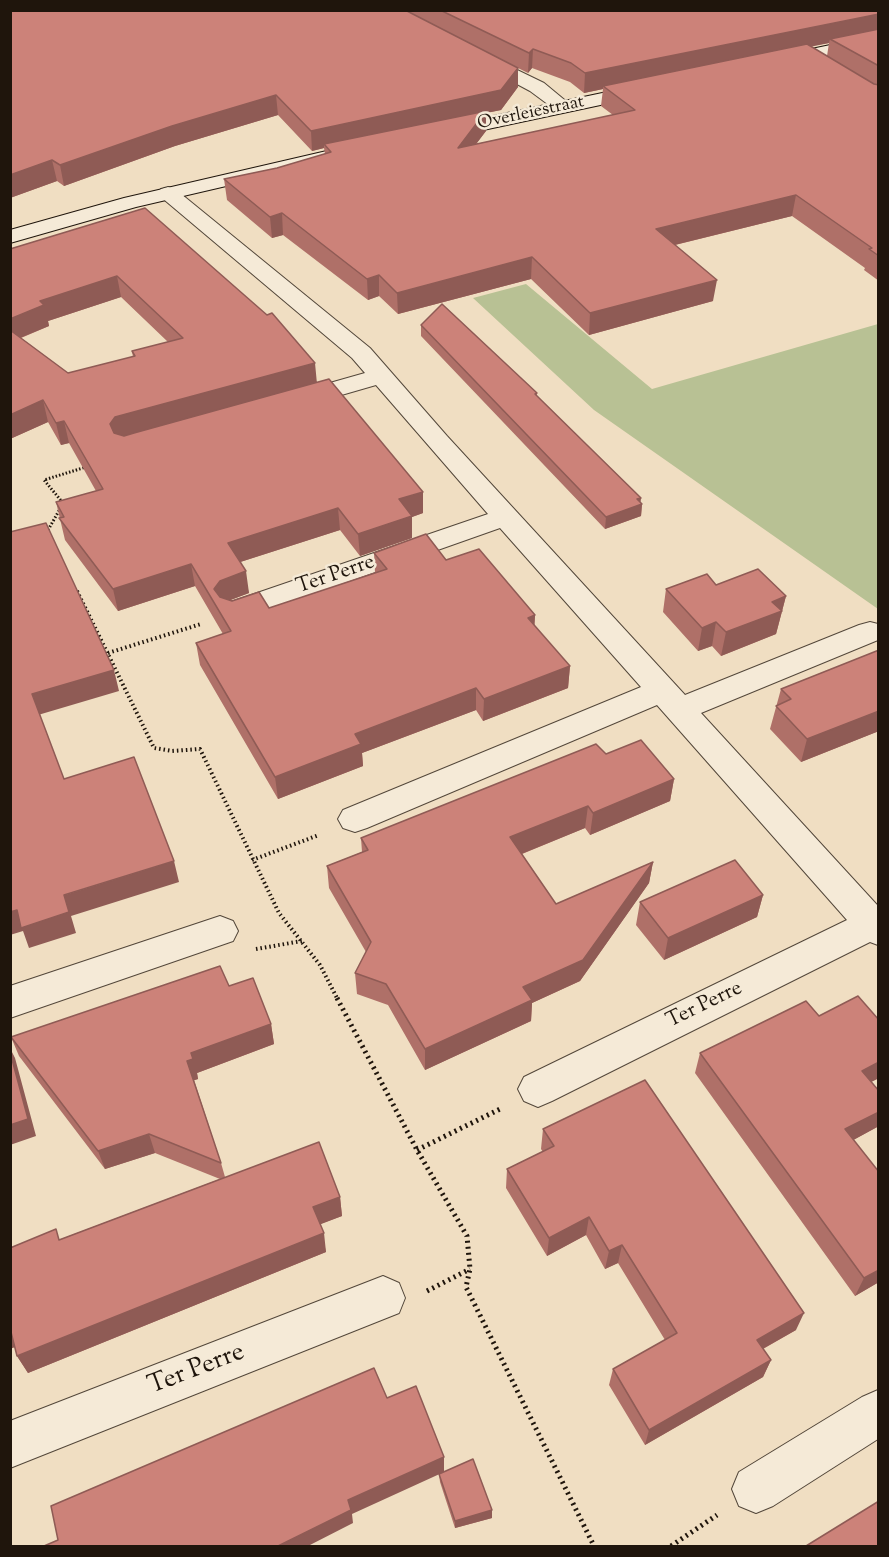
<!DOCTYPE html>
<style>
body{margin:0}
#map{position:relative;width:889px;height:1557px;overflow:hidden;background:#f0dec2;font-family:"Sorts Mill Goudy",serif}
canvas{display:block}
.frame{position:absolute;inset:0;border:12px solid #1f150c;pointer-events:none}
</style>
<div id="map">
<canvas width="889" height="1557"></canvas>
<div class="frame"></div>
</div>
<script>
const g = document.querySelector('canvas').getContext('2d');
g.lineJoin = 'round';
function paint(path, color) {
  g.fillStyle = color;
  g.fill(path, 'evenodd');
}
function strokePath(path, color, width, dash) {
  g.strokeStyle = color;
  g.lineWidth = width;
  g.lineCap = dash ? 'butt' : 'round';
  g.setLineDash(dash || []);
  g.stroke(path);
}
function write(font, color, halo, rows, align = 'center') {
  g.font = font + ' "Sorts Mill Goudy",serif';
  g.lineWidth = 5;
  g.setLineDash([]);
  g.textBaseline = 'middle';
  g.strokeStyle = halo;
  g.fillStyle = color;
  for (const [text, x, y, turn = 0] of rows) {
    g.save();
    g.translate(x, y);
    g.rotate((+turn || 0) * Math.PI / 180);
    g.textAlign = isNaN(turn) ? turn : align;
    if (halo) g.strokeText(text, 0, 0);
    g.fillText(text, 0, 0);
    g.restore();
  }
}
paint(new Path2D(`
 M526,284L652,389L878,324V609L594,410L473,298Z`), '#b8c194');
const minor = new Path2D(`
 M478,51L544,83L573,107L571,111H557L530,91L472,60L469,56L472,52Z
 M168,187L175,189L370,348L447,436L685,695L859,625L870,622L878,624V640L701,713L878,906V945L870,942L552,1101L538,1107L524,1101L518,1089L524,1077L847,920L657,705L367,828L355,832L343,828L338,819L343,810L641,687L500,528L245,618L235,621L225,618L220,611L225,604L488,514L376,385L293,409L284,406L280,401L284,396L365,373L352,358L161,197L158,193L161,189Z
 M220,916L233,921L238,931L233,941L10,1018V986Z
 M383,1276L399,1283L405,1298L399,1313L10,1468V1421Z
 M878,1390V1439L773,1506L756,1513L739,1506L732,1489L739,1472L862,1397Z`);
const secondary = new Path2D(`
 M878,35V45L778,66L772,65L769,61L772,57L778,56Z
 M645,84L652,86L654,90L652,94L441,139L434,137L431,133L434,129L441,127Z
 M331,150L338,152L341,156L338,160L136,207L10,243V230L124,198Z`);
strokePath(minor, '#53473a', 2);
strokePath(secondary, '#1f150c', 2);
strokePath(new Path2D(`
 M63,503L44,480L86,467
 M48,530L60,509`), '#1f150c', 3, [1.5, 2]);
strokePath(new Path2D(`
 M77,591L154,748L172,751L200,749L279,913L320,965L338,1000
 M108,653L201,624
 M252,860L319,835
 M256,949L302,941`), '#1f150c', 4, [1.5, 3]);
strokePath(new Path2D(`
 M337,998L417,1150L467,1236L470,1269L466,1287L594,1546
 M417,1150L500,1109
 M427,1291L470,1269
 M671,1546L717,1515`), '#1f150c', 5, [2, 4]);
paint(minor, '#f5ead7');
paint(secondary, '#f5ead7');
paint(new Path2D(`
 M10,10H879V281L864,270L865,268L792,216L675,245L713,301L589,335L531,279L398,314L379,296L368,300L283,235L272,238L227,200L224,179L277,168L325,154L324,148L312,151L278,115L175,146L64,186L57,181L10,198ZM829,43L827,56L811,46ZM518,68L528,73L532,68L570,82L584,93L603,89L601,106L613,115L476,144L486,131V113L501,110L518,87Z
 M145,208L317,382L423,513L412,517V538L360,556L340,530L240,562L249,593L230,600L269,608L375,573L374,553L446,560L535,615L534,626L570,666L568,688L483,721L476,710L362,753L363,766L278,799L200,665L196,643L223,634L195,586L118,611L65,540L56,502L96,491L69,443L61,445L48,422L10,439V249ZM121,297L168,342L132,351L133,357L68,373L21,338L49,326L48,321Z
 M421,325L537,393V396L641,498L640,502L642,504L641,516L605,529L421,336Z
 M716,585L786,596L776,634L721,656L712,646L698,651L663,612L666,589Z
 M879,650V731L801,762L770,729L781,689Z
 M606,754L674,779L670,801L590,835L585,828L522,854L556,904L653,862L649,883L580,981L532,1003L531,1021L425,1070L388,1005L357,994L355,973L366,952L329,888L327,866L362,852L361,838Z
 M763,895L757,917L664,960L636,925L640,902Z
 M229,986L271,1024L274,1044L197,1073L198,1079L194,1080L221,1163L225,1177L340,1197L342,1216L320,1224L326,1252L28,1373L17,1356L15,1347L10,1349V1248L61,1239L220,1179L155,1153L105,1169L19,1056L11,1037Z
 M819,1016L879,1020V1078L871,1082L879,1091V1126L853,1140L879,1172V1282L855,1296L695,1073L700,1053Z
 M543,1129L796,1330L763,1349L771,1360L763,1377L645,1445L609,1385L613,1369L665,1340L618,1263L605,1269L586,1235L547,1256L506,1188L507,1169L543,1152L541,1149Z
 M439,1474L492,1510V1518L455,1528L440,1482Z`), '#af7068');
paint(new Path2D(`
 M879,14L878,33L830,39L829,43L606,88L603,86V89L584,93L585,73Z
 M533,49L532,68L528,73L529,53Z
 M518,68V87L501,110L486,113V131L458,168L324,144V148L312,151L311,131Z
 M276,95L278,115L175,146L64,186L60,165L172,126Z
 M52,160L57,181L10,198V175Z
 M796,195L792,216L654,250L656,229Z
 M282,213L283,235L272,238L270,217Z
 M532,257L531,279L398,314L397,293Z
 M379,275V296L368,300L367,279Z
 M117,276L121,297L48,321L49,326L10,342V319L40,301Z
 M717,280L713,301L589,335L590,313Z
 M315,363L317,384L114,446L110,424L115,417Z
 M43,400L48,422L10,439V415Z
 M64,421L69,443L61,445L56,423Z
 M423,492V513L412,517V538L360,556L358,534L399,499Z
 M641,498L640,505L642,504L641,516L605,529L606,517Z
 M338,508L340,530L231,565L228,543Z
 M191,564L195,586L118,611L113,589Z
 M246,571L249,593L223,603L214,589L220,581Z
 M786,596L776,634L721,656L726,632L772,602Z
 M535,615L534,637L528,618Z
 M716,622L712,646L698,651L702,628Z
 M570,666L568,688L483,721L484,699Z
 M114,670L119,691L38,715L32,694Z
 M476,688V710L362,753L363,766L278,799L275,777L355,734Z
 M879,711V731L801,762L807,739Z
 M674,779L670,801L590,835L593,813Z
 M588,806L585,828L509,859L510,837Z
 M174,861L179,882L71,916L76,933L29,948L23,931L10,935V912Z
 M653,862L649,883L580,981L532,1003L531,1021L425,1070V1049L523,987Z
 M763,895L757,917L664,960L668,938Z
 M271,1024L274,1044L197,1073L198,1079L192,1081L187,1061L191,1053Z
 M10,1048L15,1058L36,1136L10,1145Z
 M879,1062V1078L853,1091L862,1071Z
 M879,1112V1126L837,1149L845,1129Z
 M149,1134L155,1153L105,1169L98,1151Z
 M340,1197L342,1216L316,1226L313,1207Z
 M589,1217L586,1235L547,1256L549,1238Z
 M324,1233L326,1252L28,1373L17,1356Z
 M622,1245L618,1263L605,1269L609,1251Z
 M879,1270V1282L855,1296L864,1278Z
 M804,1313L796,1330L750,1356L757,1340Z
 M10,1327L21,1344L10,1349Z
 M771,1360L763,1377L645,1445L649,1430Z
 M444,1457V1472L352,1514L353,1523L308,1546H278L348,1500Z
 M492,1510V1518L455,1528V1521Z`), '#8f5b55');
const building = new Path2D(`
 M10,10H405L518,68L501,90L311,131L276,95L172,126L60,165L52,160L10,175Z
 M440,10H879V14L585,73L571,63L533,49L529,53Z
 M879,29V66L830,39Z
 M807,44L874,84L879,85V256L869,249L872,248L796,195L656,229L717,280L590,313L532,257L397,293L379,275L367,279L282,213L270,217L224,179L277,168L331,152L324,144L486,111L458,148L635,110L603,86Z
 M145,208L267,315L272,313L315,363L115,417L110,424L114,433L124,436L134,433L329,379L423,492L399,499L412,516L358,534L338,508L228,543L246,571L220,581L214,589L220,597L232,601L259,592L269,608L387,569L374,553L426,534L446,560L479,549L535,615L528,618L570,666L484,699L476,688L355,734L361,744L275,777L196,643L231,631L191,564L113,589L59,518L64,517L56,502L103,489L64,421L56,423L43,400L10,415V330L68,373L135,356L132,351L183,338L117,276L40,301L44,305L10,319V249Z
 M442,304L537,393L535,394L641,498L637,499L642,504L606,517L421,325Z
 M46,523L114,670L32,694L64,779L134,757L174,861L64,895L69,912L21,928L17,910L10,912V532Z
 M758,569L786,596L772,602L782,611L726,632L716,622L702,628L666,589L707,574L716,585Z
 M879,650V711L807,739L776,706L791,699L781,689Z
 M641,740L674,779L593,813L588,806L510,837L556,904L653,862L583,960L523,987L532,1000L425,1049L386,984L355,973L371,942L327,866L368,850L361,838L596,744L606,754Z
 M735,860L763,895L668,938L640,902Z
 M220,966L229,986L253,978L271,1024L191,1053L193,1059L187,1061L221,1163L149,1134L98,1151L11,1037Z
 M858,996L879,1020V1062L862,1071L879,1091V1112L845,1129L879,1172V1270L864,1278L700,1053L806,1001L819,1016Z
 M10,1052L28,1119L10,1125Z
 M645,1080L804,1313L757,1340L771,1360L649,1430L613,1369L677,1333L622,1245L609,1251L589,1217L549,1238L507,1169L554,1146L543,1129Z
 M319,1142L340,1197L313,1207L324,1233L17,1356L10,1328V1248L56,1229L59,1240Z
 M374,1368L387,1398L416,1386L444,1457L348,1500L351,1510L278,1546H44L58,1540L51,1506Z
 M473,1459L492,1510L455,1521L439,1474Z
 M879,1501V1546H806Z`);
paint(building, '#cc8279');
strokePath(building, '#8f5b55', 1.5);
write('18px', '#1f150c', '#f5ead7', [
 ["Overleiestraat",531,114,-12]
]);
write('21px', '#1f150c', '#f5ead7', [
 ["Ter Perre",336,576,-19],
 ["Ter Perre",705,1006,-26]
]);
write('26px', '#1f150c', '#f5ead7', [
 ["Ter Perre",197,1371,-21]
]);
</script>
